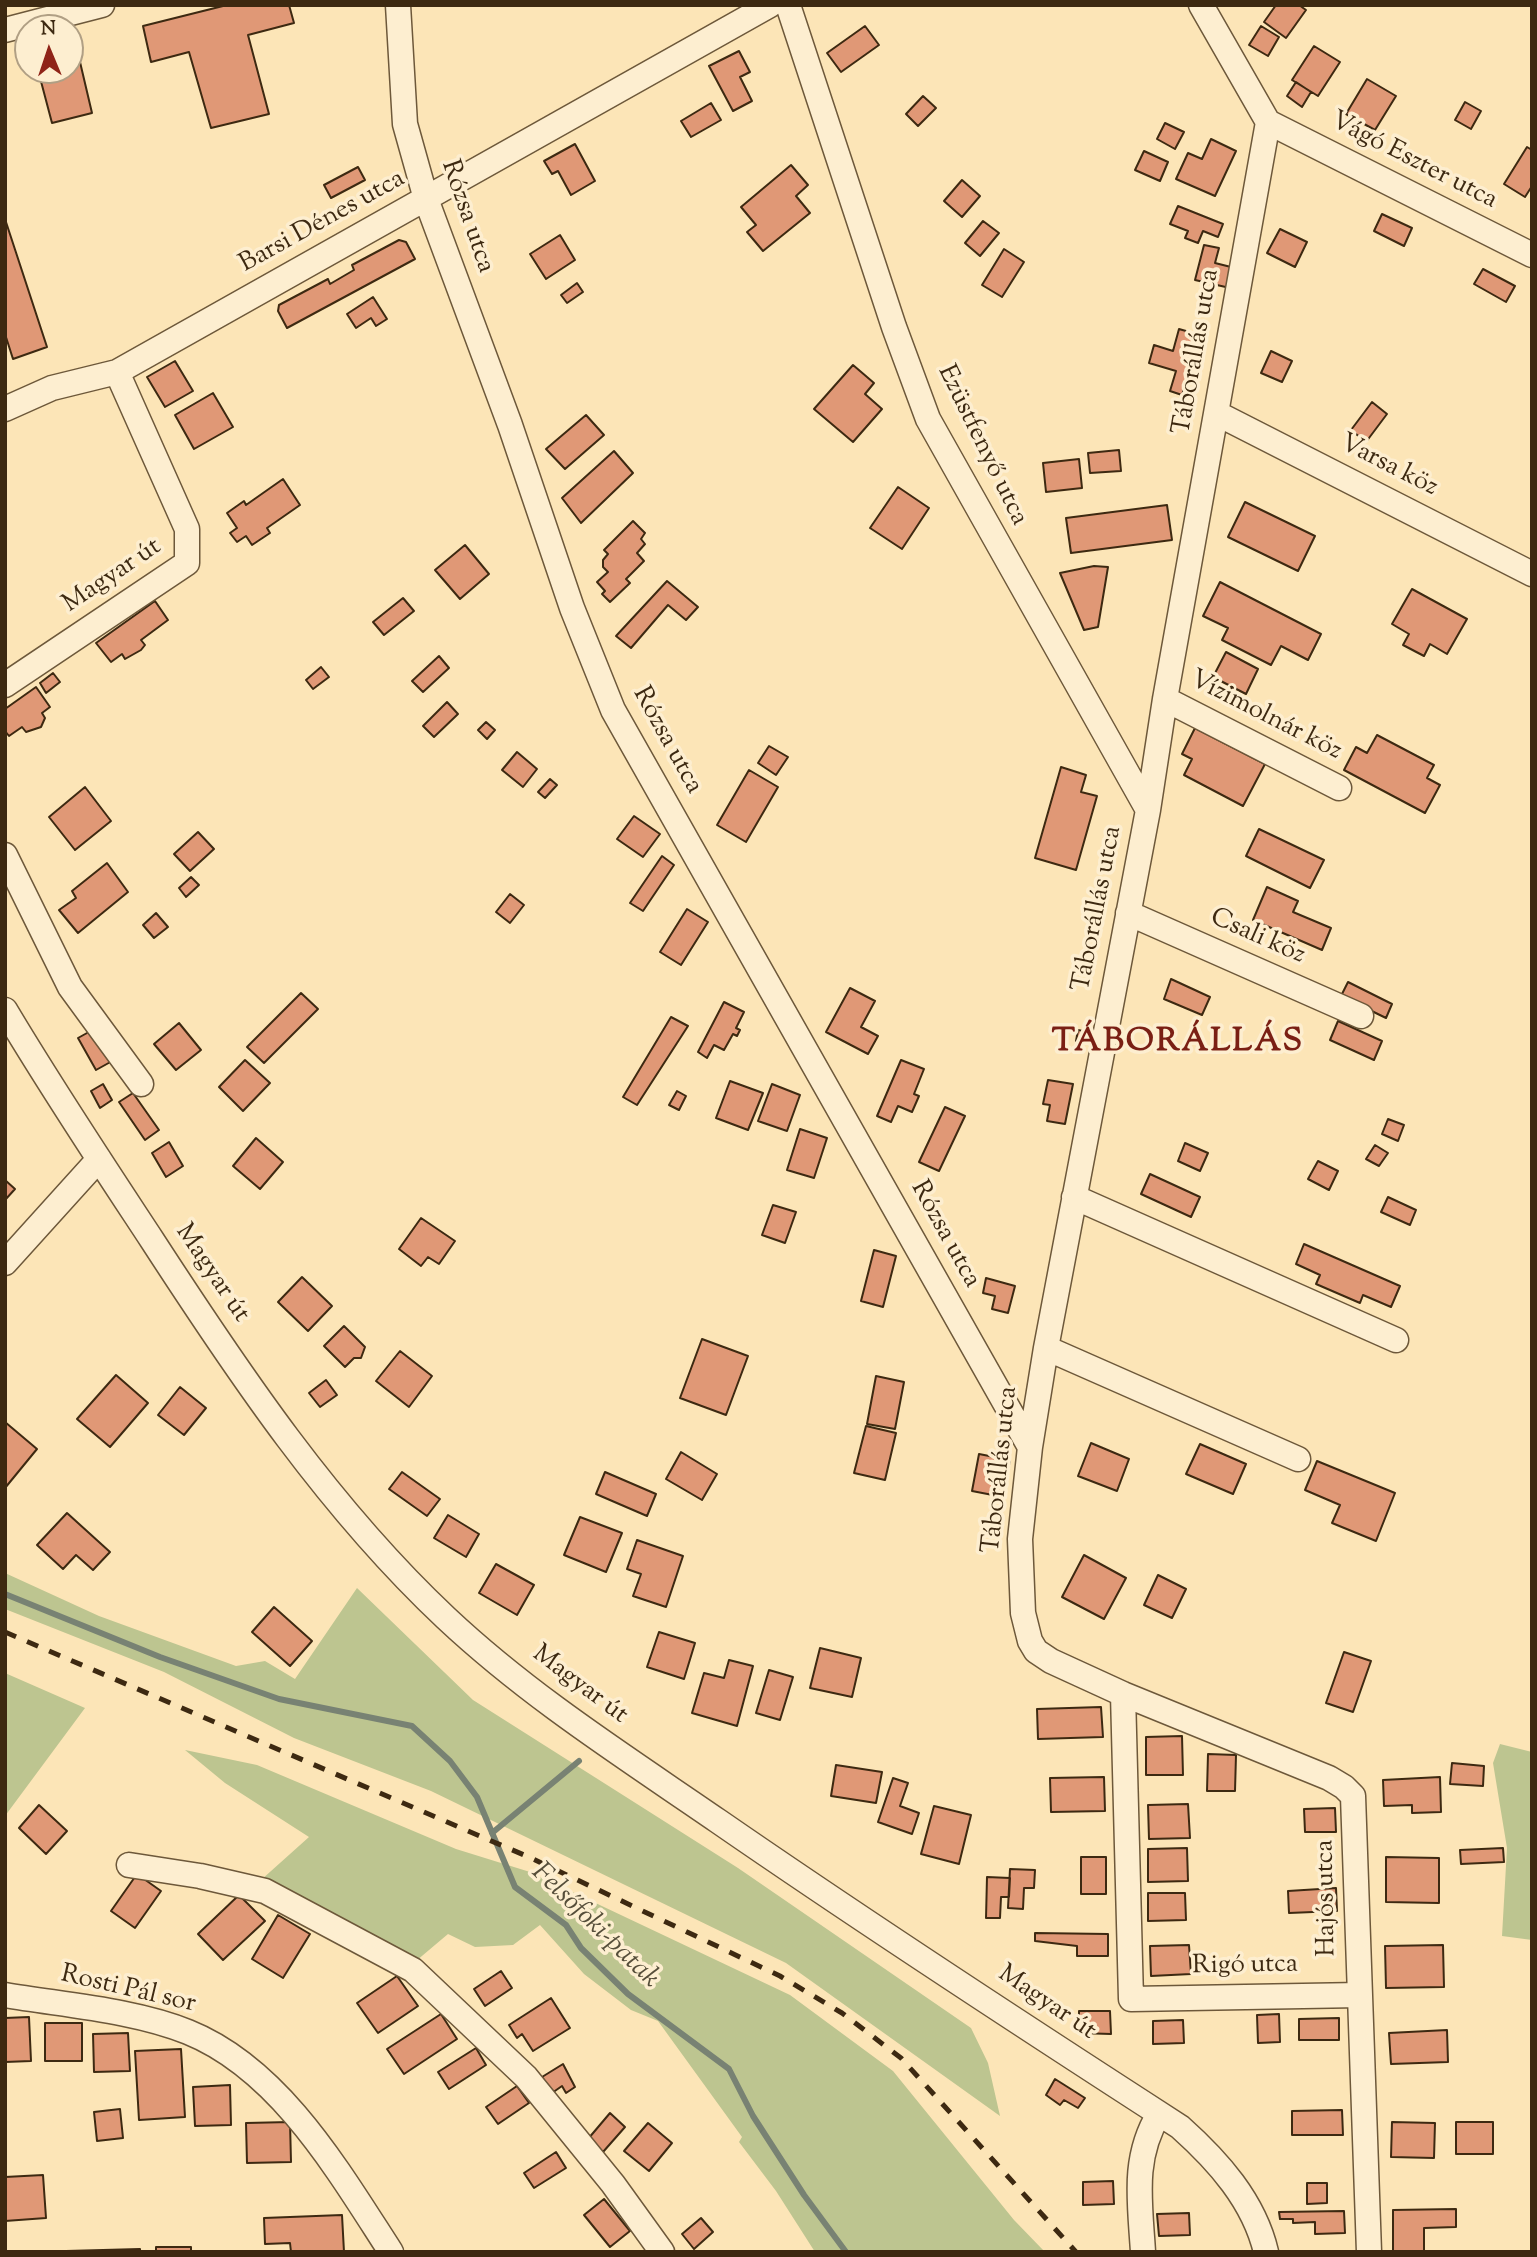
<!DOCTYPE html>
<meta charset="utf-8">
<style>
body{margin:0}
#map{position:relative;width:1537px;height:2257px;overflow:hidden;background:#fce5b7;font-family:"Sorts Mill Goudy",serif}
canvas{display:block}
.frame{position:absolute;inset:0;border:7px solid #3d2911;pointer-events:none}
.north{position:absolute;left:14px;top:14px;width:70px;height:70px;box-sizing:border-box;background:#fdeed0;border:2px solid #b09f84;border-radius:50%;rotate:358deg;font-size:19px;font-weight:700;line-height:28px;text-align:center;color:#3d2911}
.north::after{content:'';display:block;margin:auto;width:24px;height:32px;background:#8f2418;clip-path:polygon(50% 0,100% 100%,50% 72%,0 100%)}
</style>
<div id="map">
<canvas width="1537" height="2257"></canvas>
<div class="frame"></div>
<div class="north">N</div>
</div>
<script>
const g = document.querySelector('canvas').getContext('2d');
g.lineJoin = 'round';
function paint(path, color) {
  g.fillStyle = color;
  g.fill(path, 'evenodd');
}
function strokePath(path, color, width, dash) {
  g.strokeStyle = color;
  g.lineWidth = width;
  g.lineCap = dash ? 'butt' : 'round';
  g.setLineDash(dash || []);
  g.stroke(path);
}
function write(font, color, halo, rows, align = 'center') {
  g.font = font + ' "Sorts Mill Goudy",serif';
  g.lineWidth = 7;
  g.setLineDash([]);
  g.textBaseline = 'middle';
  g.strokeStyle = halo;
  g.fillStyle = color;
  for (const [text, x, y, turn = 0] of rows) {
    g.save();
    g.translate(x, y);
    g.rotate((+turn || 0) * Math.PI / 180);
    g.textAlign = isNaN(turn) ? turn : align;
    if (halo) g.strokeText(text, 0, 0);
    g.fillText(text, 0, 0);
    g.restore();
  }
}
paint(new Path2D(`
 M5,1573L99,1616L236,1666L265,1661L295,1679L357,1588L473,1700L738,1868L971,2028L988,2063L1000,2116L786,1963L431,1791L294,1738L164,1672L5,1609Z
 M5,1673L85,1708L5,1816Z
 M1500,1744L1532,1752V1940L1502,1936L1507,1848L1493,1763Z
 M185,1750L257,1765L456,1849L530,1872L790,1995L893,2071L1014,2220L1045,2252H815L776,2191L739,2142L742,2137L658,2021L631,2010L584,1974L540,1925L513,1945L475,1947L448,1934L416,1961L261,1880L309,1837L225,1783Z`), '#bdc590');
strokePath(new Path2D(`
 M5,1594L160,1657L279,1699L412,1726L450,1761L477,1797L515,1887L566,1925L581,1948L628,1994L729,2069L753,2116L804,2195L846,2252
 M492,1833L579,1761`), '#788273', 6);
const building = new Path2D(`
 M227,5H289L294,23L248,35L269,114L211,128L189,52L151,62L143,26Z
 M1276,5H1299L1306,10L1286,38L1264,22Z
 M865,26L879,45L841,72L827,53Z
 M1261,26L1279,37L1268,56L1249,45Z
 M76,45L92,113L52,123L38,70H70V46Z
 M1314,46L1340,62L1318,96L1292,80Z
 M739,51L750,72L740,77L752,101L733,111L709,66Z
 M1367,79L1396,96L1375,130L1346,114Z
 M1296,82L1311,92L1302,107L1287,96Z
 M923,96L936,108L918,126L906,114Z
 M1465,102L1481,111L1471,129L1455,120Z
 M711,103L721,120L691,137L681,121Z
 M1165,123L1184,132L1175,149L1157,139Z
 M1211,139L1236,151L1215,196L1176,179L1188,153L1202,159Z
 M575,144L595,181L571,195L558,171L552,174L544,161Z
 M1527,147L1532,150V186L1525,197L1504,184Z
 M1144,151L1168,162L1160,181L1135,170Z
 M791,165L808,185L796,196L810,213L763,251L747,232L756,225L741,207Z
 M358,167L365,180L331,198L324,185Z
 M962,180L980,196L962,217L944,201Z
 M1178,206L1223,224L1218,237L1203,231L1198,243L1185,238L1188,231L1170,224Z
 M1382,214L1412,228L1404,246L1374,231Z
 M5,219L47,347L13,359L5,334Z
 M983,221L999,233L980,256L965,243Z
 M1280,229L1307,242L1295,267L1267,253Z
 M560,235L575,260L546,279L530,254Z
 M399,240L406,242L415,259L287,328L278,311L279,305L328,279L330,284L354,270L352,265Z
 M1204,245L1219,248L1215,263L1235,268L1230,288L1195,280Z
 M1004,249L1024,262L1002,297L982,285Z
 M1483,269L1515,286L1506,302L1474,284Z
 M577,283L583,292L567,303L561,295Z
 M373,297L387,319L376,326L371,318L356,328L347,314Z
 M1179,329L1200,335L1182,395L1170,391L1176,371L1149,363L1154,345L1173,351Z
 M1271,351L1292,361L1282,382L1261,373Z
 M175,361L193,391L165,407L147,377Z
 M853,365L874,383L865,394L882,409L853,442L814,409Z
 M213,393L233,427L194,449L175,415Z
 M1372,402L1387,414L1366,442L1351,430Z
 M586,415L604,435L565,469L546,449Z
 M1119,450L1121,471L1090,473L1088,453Z
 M614,451L633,473L581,523L562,498Z
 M1079,459L1082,488L1046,492L1043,463Z
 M283,479L300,505L267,528L270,533L252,545L246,536L237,542L230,533L237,528L227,513L244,501L246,505Z
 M898,487L929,508L902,549L870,528Z
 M1245,502L1315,536L1298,571L1228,537Z
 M1167,505L1172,540L1071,553L1066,518Z
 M633,521L645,533L641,539L645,544L637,553L644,561L626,579L630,583L610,602L602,594L605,591L597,582L608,572L603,567V560L608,554L604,550Z
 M465,545L489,574L460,599L435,570Z
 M1094,566L1108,567L1098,627L1084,630L1060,573Z
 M667,581L698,607L686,620L668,605L631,648L616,636Z
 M1220,582L1321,634L1308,660L1281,646L1271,665L1222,640L1228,628L1203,616Z
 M1412,589L1467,619L1447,654L1430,644L1424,656L1403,645L1409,634L1392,624Z
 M403,598L414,611L384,635L373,622Z
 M155,601L168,620L141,640L145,645L141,650L125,659L122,654L111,662L96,643Z
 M1226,652L1258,669L1246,694L1213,677Z
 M439,656L449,668L423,692L412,681Z
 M321,667L329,677L313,689L306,680Z
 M53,673L60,682L46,693L40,683Z
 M36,687L50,707L42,713L45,718L41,727L26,732L22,727L9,736L5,731V709Z
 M447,702L458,714L434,737L423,726Z
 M486,722L495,730L487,739L478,730Z
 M1195,728L1265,764L1243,806L1184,775L1192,759L1182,754Z
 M1377,735L1434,765L1427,778L1440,785L1425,813L1344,770L1356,747L1367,753Z
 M769,746L788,757L776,775L758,763Z
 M517,752L537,769L523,787L502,770Z
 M1061,767L1086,775L1081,792L1097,796L1076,870L1035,858Z
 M749,770L778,787L746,842L717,825Z
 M550,779L557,785L545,798L538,792Z
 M85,787L111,821L75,850L49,817Z
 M634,816L660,834L643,857L617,839Z
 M1259,829L1324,860L1310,888L1246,856Z
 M198,832L214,849L190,871L174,854Z
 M662,856L674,865L643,911L630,903Z
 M107,863L128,892L78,933L59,910L76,898L72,891Z
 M191,877L199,885L186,897L179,888Z
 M1267,887L1298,901L1293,912L1331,928L1322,950L1253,920Z
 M510,894L524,905L510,923L496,912Z
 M687,909L708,922L681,965L660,952Z
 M156,913L168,927L154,938L143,925Z
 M1171,979L1210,997L1202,1015L1164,999Z
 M1348,982L1392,1004L1386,1018L1341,996Z
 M850,988L875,1001L861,1027L878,1036L868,1054L826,1032Z
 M301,993L318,1009L264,1063L247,1047Z
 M724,1002L744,1012L736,1028L740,1030L737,1036L733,1034L724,1050L714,1045L707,1058L698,1052Z
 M671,1017L688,1026L637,1105L623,1097Z
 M1338,1021L1382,1041L1374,1060L1330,1040Z
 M179,1023L201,1050L176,1070L154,1044Z
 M96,1028L114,1060L96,1070L78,1038Z
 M1078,1030L1093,1033L1091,1044L1076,1041Z
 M245,1060L270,1083L243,1111L219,1087Z
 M901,1060L924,1069L914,1094L919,1096L912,1112L898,1106L891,1122L877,1116Z
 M1048,1080L1073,1084L1065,1124L1047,1121L1050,1105L1043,1104Z
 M730,1081L763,1093L748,1130L716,1118Z
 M103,1084L112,1100L100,1108L91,1091Z
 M772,1084L800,1095L787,1131L758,1121Z
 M677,1091L686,1096L679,1110L669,1105Z
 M133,1093L159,1130L145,1140L119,1102Z
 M945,1107L965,1116L939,1171L919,1162Z
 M1388,1119L1404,1125L1398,1141L1382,1134Z
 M800,1129L827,1138L814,1178L787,1170Z
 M256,1138L283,1162L260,1189L233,1166Z
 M169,1142L183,1166L166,1177L152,1153Z
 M1185,1143L1208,1153L1200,1171L1178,1161Z
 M1375,1145L1388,1153L1379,1166L1366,1159Z
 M1318,1161L1338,1171L1329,1190L1308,1179Z
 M1150,1174L1200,1197L1191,1217L1141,1194Z
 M5,1180L15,1189L5,1200Z
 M1388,1197L1416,1210L1410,1225L1381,1212Z
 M773,1205L796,1212L785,1243L762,1235Z
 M421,1218L455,1241L439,1264L428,1257L421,1266L399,1249Z
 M1304,1244L1400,1286L1391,1307L1363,1295L1360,1303L1316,1284L1320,1275L1296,1264Z
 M874,1250L896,1256L883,1307L861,1301Z
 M302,1277L332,1306L308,1331L278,1302Z
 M986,1278L1015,1286L1008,1313L992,1309L995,1296L983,1293Z
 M344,1326L365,1347L361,1358H354L345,1367L324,1346Z
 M702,1339L748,1356L726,1415L680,1398Z
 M400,1351L432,1376L409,1407L376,1381Z
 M116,1375L148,1403L110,1447L77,1419Z
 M876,1376L904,1382L895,1429L867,1424Z
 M326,1380L337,1395L320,1407L309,1393Z
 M180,1387L206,1408L184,1435L158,1415Z
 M5,1422L37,1449L5,1488Z
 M866,1426L896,1433L885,1480L854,1473Z
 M1091,1443L1129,1459L1117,1491L1078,1476Z
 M1200,1444L1246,1464L1233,1494L1186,1474Z
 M681,1452L717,1474L702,1500L666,1479Z
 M979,1454L1010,1460L1003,1497L972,1491Z
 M1317,1461L1395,1493L1376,1541L1332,1523L1340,1505L1305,1490Z
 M402,1472L440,1499L427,1516L389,1489Z
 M605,1472L656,1494L647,1516L596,1494Z
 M67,1513L110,1552L93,1570L76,1555L63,1569L37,1545Z
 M448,1515L479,1534L466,1557L434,1538Z
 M580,1517L622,1533L606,1572L564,1555Z
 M637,1540L683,1556L666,1607L633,1596L641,1574L627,1569Z
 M1084,1555L1126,1578L1104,1619L1062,1597Z
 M496,1564L534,1585L517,1615L479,1593Z
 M1158,1575L1186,1589L1172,1618L1144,1605Z
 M274,1607L312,1641L290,1666L252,1632Z
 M659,1632L695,1643L684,1679L647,1667Z
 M820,1648L861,1658L852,1697L810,1688Z
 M1344,1652L1371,1661L1353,1712L1326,1703Z
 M729,1660L753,1666L737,1726L692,1713L704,1673L724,1678Z
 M769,1670L793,1677L780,1720L756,1713Z
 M1101,1707L1103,1737L1038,1739L1037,1709Z
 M1182,1736L1183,1775H1146V1737Z
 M1208,1754L1236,1755L1235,1791H1207Z
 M1452,1763L1484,1766L1483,1786L1450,1784Z
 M836,1765L882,1772L876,1803L831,1796Z
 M1104,1777L1105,1811L1051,1812L1050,1778Z
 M1440,1777L1441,1812L1412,1813V1805L1384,1806L1383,1780Z
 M893,1778L908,1783L900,1806L919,1813L912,1834L878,1822Z
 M1188,1804L1190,1838L1149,1839L1148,1805Z
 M39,1805L67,1831L46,1854L19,1828Z
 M934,1806L971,1815L959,1864L921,1854Z
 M1335,1808L1336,1832H1305L1304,1809Z
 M1187,1848L1188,1881L1148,1882V1849Z
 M1503,1848L1504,1862L1461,1864L1460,1850Z
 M1081,1857H1106V1894H1081Z
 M1386,1857L1439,1858V1903L1386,1902Z
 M1010,1869L1035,1870L1034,1888H1024L1023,1909L1008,1908Z
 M137,1874L161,1891L135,1928L111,1911Z
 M987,1877L1010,1878L1009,1897H1001L1000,1918H986Z
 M1336,1888L1337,1911L1289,1913L1288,1891Z
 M1148,1893H1185L1186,1920L1148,1921Z
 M239,1895L265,1921L223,1960L198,1934Z
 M278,1915L310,1934L283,1978L252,1959Z
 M1035,1933L1108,1934V1956H1077V1946L1035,1941Z
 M1189,1945L1191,1974L1151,1976L1150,1946Z
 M1443,1945L1444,1987L1386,1988L1385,1946Z
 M501,1971L512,1988L485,2006L474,1989Z
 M397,1976L418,2006L378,2033L357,2003Z
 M551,1998L570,2028L533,2051L522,2034L517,2038L509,2025Z
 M1079,2011H1110L1111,2034L1079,2033Z
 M441,2014L457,2039L404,2074L387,2049Z
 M1279,2014L1280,2042L1258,2043L1257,2015Z
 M29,2017L31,2061L5,2062V2018Z
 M1339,2018V2040H1299V2019Z
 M1183,2020L1184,2043L1153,2044V2021Z
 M45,2023H82V2061H45Z
 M1447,2030L1448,2062L1391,2064L1389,2033Z
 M128,2033L130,2071L94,2072L93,2034Z
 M476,2048L486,2065L449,2089L438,2072Z
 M181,2049L185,2117L139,2120L135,2051Z
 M563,2064L575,2087L566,2093L562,2086L552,2093L542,2077Z
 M1055,2079L1085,2098L1078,2108L1064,2100L1060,2105L1046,2095Z
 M230,2085L231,2125L195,2126L193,2087Z
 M517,2086L529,2103L498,2124L486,2107Z
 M120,2109L123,2138L97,2141L94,2112Z
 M1342,2110L1343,2135H1292V2111Z
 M610,2113L625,2127L603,2152L588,2139Z
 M290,2122L291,2162L247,2163L246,2123Z
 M1392,2122L1435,2123L1434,2158L1391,2157Z
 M1456,2122H1493V2154H1456Z
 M648,2123L672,2143L649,2171L624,2151Z
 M556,2152L566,2168L534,2188L524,2173Z
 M43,2175L46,2218L5,2221V2177Z
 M1113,2181L1114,2204L1083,2205V2182Z
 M1307,2183H1327V2203L1307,2204Z
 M604,2199L630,2231L610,2247L584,2215Z
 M1456,2209V2227L1424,2228V2252H1393V2210Z
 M1344,2211L1345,2233L1315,2234V2222L1293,2223V2219H1280L1279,2212Z
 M1189,2213L1190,2235L1159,2236L1157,2214Z
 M342,2215L344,2252H291L290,2243L265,2244L264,2218Z
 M701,2218L713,2232L694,2249L682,2234Z
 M156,2247H191V2252H156Z
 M140,2249V2252H66V2251Z`);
paint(building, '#e09876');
strokePath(building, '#3d2911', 2);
const minor = new Path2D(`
 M398,5L405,124L426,199L510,425L572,608L613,710L1030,1447
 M788,5L894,327L928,419L1148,810
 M1201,5L1268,122L1165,699L1148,810L1046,1348L1030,1447L1020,1539L1023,1613L1030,1641L1036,1651L1051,1661L1123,1694L1329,1778L1344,1787L1353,1796L1369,2252
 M5,30L102,5
 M1268,122L1532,255
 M5,409L52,388L117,372L770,5
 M1218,414L1532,574
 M5,685L187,563V529L117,372
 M1165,699L1339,788
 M5,855L70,987L141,1084
 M1128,913L1361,1016
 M5,1010C52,1089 102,1164 152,1240C239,1374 329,1508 446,1618C529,1696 625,1757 718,1821C870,1926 1025,2027 1180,2127C1218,2161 1254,2201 1266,2252
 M1074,1197L1396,1340
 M5,1263L99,1159
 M1046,1348L1298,1459
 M1123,1694L1131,1999L1360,1995
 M129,1865L200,1876L265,1891L413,1970L526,2077L613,2184L662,2252
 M5,1995C63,2005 134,2010 188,2032C280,2069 339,2172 391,2252
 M1143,2252C1140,2202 1132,2158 1159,2114`);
strokePath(minor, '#6d583a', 27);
strokePath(minor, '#fdeed0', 24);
strokePath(new Path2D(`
 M5,1632L531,1858L780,1976L842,2013L901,2058L1076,2252`), '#3d2911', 5, [12, 12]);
write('26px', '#3d2911', '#fdeed0', [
 ["Vágó Eszter utca",1413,162,27],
 ["Rózsa utca",466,217,71],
 ["Barsi Dénes utca",323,223,-29],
 ["Táborállás utca",1198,352,-80],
 ["Ezüstfenyő utca",981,446,64],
 ["Varsa köz",1388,467,27],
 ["Magyar út",113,577,-34],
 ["Vízimolnár köz",1265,717,27],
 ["Rózsa utca",666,741,61],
 ["Táborállás utca",1099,909,-79],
 ["Csali köz",1257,938,24],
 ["Rózsa utca",944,1235,61],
 ["Magyar út",211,1274,56],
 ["Táborállás utca",1002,1470,-84],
 ["Magyar út",579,1686,37],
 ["Hajós utca",1328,1898,-91],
 ["Rigó utca",1245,1967,-1],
 ["Rosti Pál sor",128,1991,13],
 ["Magyar út",1046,2004,34]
]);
write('italic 28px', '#564e3a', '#fdeed0', [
 ["Felsőfoki-patak",594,1927,44]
]);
g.letterSpacing = '2px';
write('bold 33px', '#7a1f14', '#fdeed0', [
 ["TÁBORÁLLÁS",1178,1044]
]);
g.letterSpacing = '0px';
</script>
